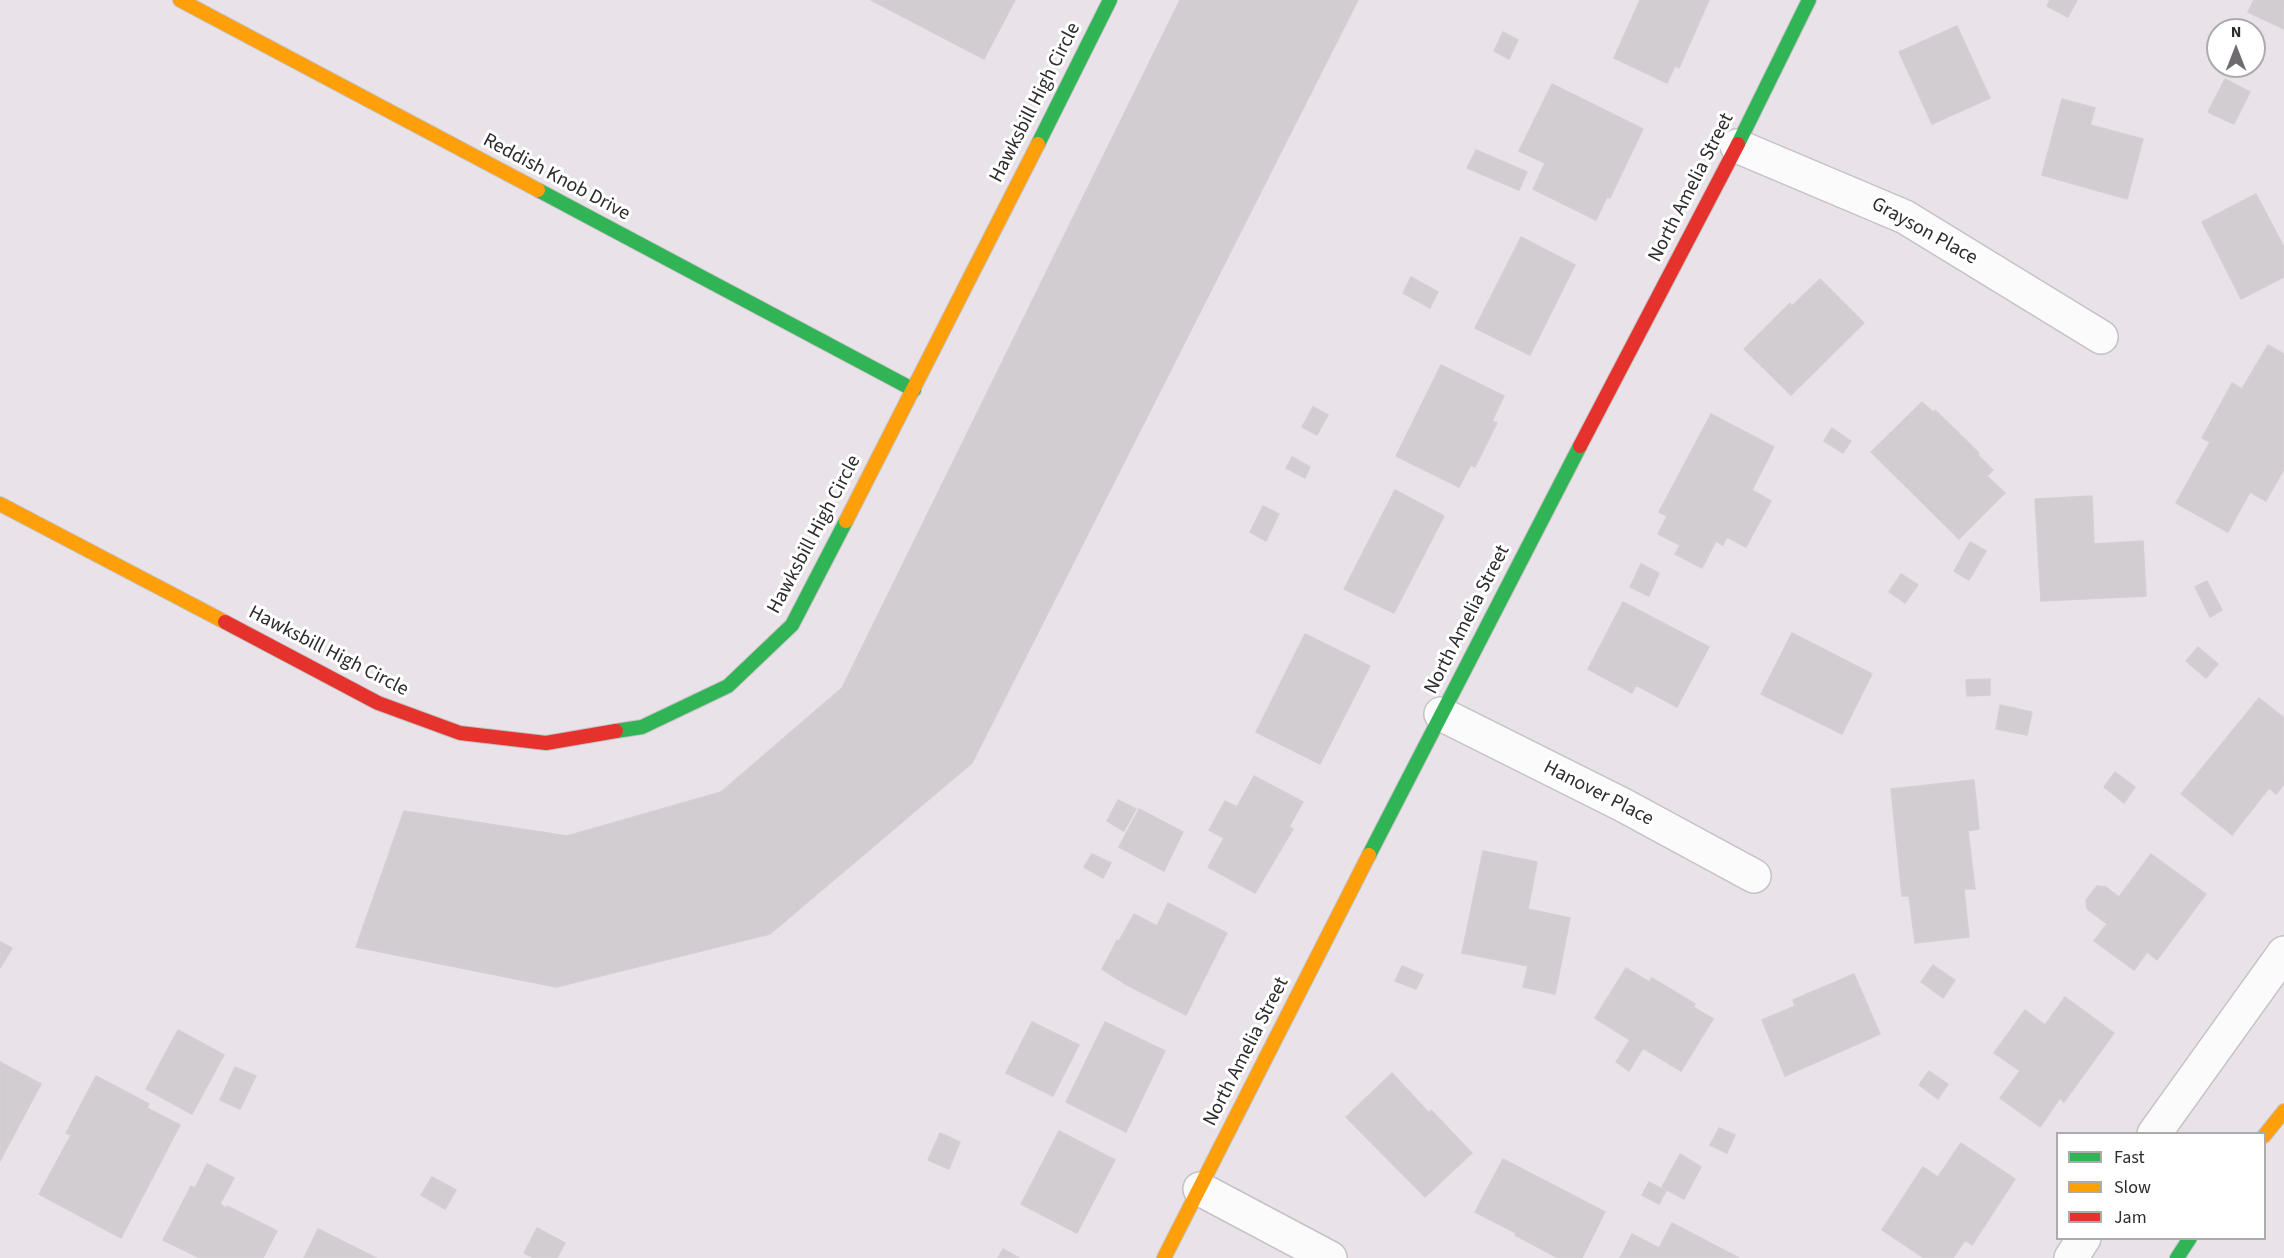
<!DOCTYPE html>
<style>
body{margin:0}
#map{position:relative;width:2284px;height:1258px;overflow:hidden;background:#e9e3e9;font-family:"Source Sans 3",sans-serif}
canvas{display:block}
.legend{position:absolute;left:2056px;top:1132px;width:210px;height:108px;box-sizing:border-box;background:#fff;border:2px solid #ababab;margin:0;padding:8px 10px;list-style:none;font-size:18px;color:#2c2c2c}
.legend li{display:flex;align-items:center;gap:12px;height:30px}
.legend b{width:30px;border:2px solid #ababab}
.north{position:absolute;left:2206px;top:18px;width:60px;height:60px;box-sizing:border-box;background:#fff;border:2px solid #ababab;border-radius:50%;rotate:0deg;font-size:16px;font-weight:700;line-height:24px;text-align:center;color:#2c2c2c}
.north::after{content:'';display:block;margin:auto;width:21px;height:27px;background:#6e6c6e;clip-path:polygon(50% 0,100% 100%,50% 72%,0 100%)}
</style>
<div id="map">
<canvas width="2284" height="1258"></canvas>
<ul class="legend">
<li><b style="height:8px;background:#30b455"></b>Fast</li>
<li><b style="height:8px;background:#ff9f0a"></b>Slow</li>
<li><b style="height:8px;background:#e5322d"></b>Jam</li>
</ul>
<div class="north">N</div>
</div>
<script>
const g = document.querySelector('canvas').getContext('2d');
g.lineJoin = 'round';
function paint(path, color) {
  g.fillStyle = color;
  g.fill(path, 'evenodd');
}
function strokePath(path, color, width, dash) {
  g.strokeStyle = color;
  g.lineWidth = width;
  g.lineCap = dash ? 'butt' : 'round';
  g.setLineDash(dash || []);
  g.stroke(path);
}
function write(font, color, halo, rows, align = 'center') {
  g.font = font + ' "Source Sans 3",sans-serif';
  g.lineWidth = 6;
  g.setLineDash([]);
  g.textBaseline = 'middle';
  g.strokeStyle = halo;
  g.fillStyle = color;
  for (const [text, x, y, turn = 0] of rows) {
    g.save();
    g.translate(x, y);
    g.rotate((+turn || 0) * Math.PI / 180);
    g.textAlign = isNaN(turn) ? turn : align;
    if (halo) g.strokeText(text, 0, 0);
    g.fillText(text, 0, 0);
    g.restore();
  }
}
const building = new Path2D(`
 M871,0H1015L984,59Z
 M1180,0H1358L972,763L770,934L556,987L356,947L404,811L567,836L721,792L842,688Z
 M1640,0H1709L1679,68L1675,66L1667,83L1614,58Z
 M2050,0H2077L2068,17L2047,6Z
 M2254,0H2284V29L2248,12Z
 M1957,26L1990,98L1932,124L1899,52Z
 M1503,32L1518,40L1509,59L1494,51Z
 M2225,79L2250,92L2234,124L2208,112Z
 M1552,84L1643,129L1610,198L1607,197L1596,220L1533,189L1545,163L1519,151Z
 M2062,99L2095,108L2090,125L2143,139L2127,199L2042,175Z
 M1476,150L1527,172L1519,190L1467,168Z
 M2256,194L2284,247V277L2241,299L2202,222Z
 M1521,237L1575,265L1530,355L1475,328Z
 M1411,277L1438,292L1430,308L1403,293Z
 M1820,279L1864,323L1791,395L1744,349L1790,303L1792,306Z
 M2268,345L2284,354V469L2266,501L2250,492L2228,532L2176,503L2210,442L2202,438L2232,383L2242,389Z
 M1441,365L1504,396L1492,421L1497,423L1475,467L1471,465L1459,487L1396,456Z
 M1922,402L1933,412L1935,410L1979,453L1978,455L1993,470L1987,476L2005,493L1959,539L1871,452Z
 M1313,407L1328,415L1317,435L1302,427Z
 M1711,414L1774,447L1752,490L1771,501L1746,547L1727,537L1723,545L1716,541L1702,568L1675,554L1680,545L1658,534L1667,516L1659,512Z
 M1832,428L1851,441L1843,453L1824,441Z
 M1292,457L1310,467L1305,478L1286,468Z
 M1395,490L1444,516L1394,613L1344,589Z
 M2092,496L2094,544L2143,541L2146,596L2041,601L2035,499Z
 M1263,506L1279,514L1266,541L1250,532Z
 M1970,542L1986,551L1969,580L1954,571Z
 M1641,564L1659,573L1649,596L1630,587Z
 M1901,574L1918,585L1905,603L1889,592Z
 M2207,581L2222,610L2210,617L2195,587Z
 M1623,602L1709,647L1677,707L1636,685L1632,693L1588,669Z
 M1792,633L1872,674L1842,734L1761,694Z
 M1305,634L1370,666L1320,764L1256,732Z
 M2198,647L2218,664L2206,678L2186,661Z
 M1990,679V695L1967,696L1966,680Z
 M2259,698L2284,718V784L2276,794L2269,788L2232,835L2181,794Z
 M2000,705L2032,712L2027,735L1996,729Z
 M2115,772L2135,787L2124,803L2104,787Z
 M1254,776L1303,802L1289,827L1293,829L1255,893L1208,867L1224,838L1209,830L1225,801L1237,807Z
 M1974,780L1979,829L1968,831L1975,889H1964L1969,937L1915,943L1909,896H1902L1891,789Z
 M1118,800L1136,809L1124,831L1107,821Z
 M1139,809L1183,832L1164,871L1119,847Z
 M1483,851L1537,862L1528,909L1570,918L1555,994L1523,987L1528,966L1462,953Z
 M1092,854L1111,863L1103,878L1084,867Z
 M2151,854L2206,894L2157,960L2147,952L2134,970L2094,941L2107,924L2087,909L2086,900L2097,886L2106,887L2119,897Z
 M1168,903L1227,933L1186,1015L1127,985L1102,969L1117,940L1119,941L1134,914L1157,926Z
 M0,942L12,948L0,968Z
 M1933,965L1955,980L1943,998L1921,982Z
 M1402,966L1423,975L1416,989L1395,981Z
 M1626,968L1649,982L1652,978L1695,1004L1693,1007L1713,1019L1681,1071L1643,1048L1629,1071L1616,1062L1630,1040L1595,1018Z
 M1854,974L1880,1034L1785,1076L1762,1020L1795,1006L1793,1000Z
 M2065,997L2114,1033L2064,1102L2060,1098L2040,1127L2000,1098L2020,1071L1994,1053L2025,1010L2045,1025Z
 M1032,1022L1079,1045L1053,1096L1006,1073Z
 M1105,1022L1165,1051L1126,1132L1066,1102Z
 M178,1030L224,1055L192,1114L146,1089Z
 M0,1062L41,1084L0,1161Z
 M235,1067L256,1076L240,1109L220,1100Z
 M1929,1071L1948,1084L1938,1099L1919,1085Z
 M1392,1073L1429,1113L1431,1110L1472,1153L1425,1197L1346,1117Z
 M96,1076L149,1104L147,1108L180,1125L121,1238L39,1194L71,1135L66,1133Z
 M1719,1128L1735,1135L1727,1153L1710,1145Z
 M1059,1131L1115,1160L1077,1233L1021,1204Z
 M940,1133L960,1142L949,1169L928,1160Z
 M1961,1143L2015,1179L1972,1245L1965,1240L1953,1258H1924L1882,1230L1923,1167L1938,1177Z
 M1680,1154L1701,1167L1684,1199L1662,1187Z
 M1503,1159L1605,1212L1582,1258H1558L1515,1235L1516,1233L1475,1212Z
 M207,1164L234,1178L220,1204L226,1208L227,1206L277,1231L263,1258H200L163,1240L191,1186L195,1188Z
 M432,1177L456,1190L445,1209L421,1195Z
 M1649,1182L1666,1191L1659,1204L1642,1195Z
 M1672,1223L1739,1258H1620L1632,1234L1659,1248Z
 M537,1228L565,1243L557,1258H534L524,1253Z
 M318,1229L376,1258H304Z
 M1003,1249L1019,1258H998Z`);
paint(building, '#d1cdd1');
strokePath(building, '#d4cfd4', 1.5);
const street = new Path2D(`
 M1737,146L1905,217L2101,337
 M1441,714L1623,805L1754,876
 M2154,1134L2284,953
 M1200,1189L1330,1258
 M2071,1258L2084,1238`);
const fast = new Path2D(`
 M1038,144L1110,0
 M1738,144L1809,0
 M538,190L914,390
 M616,731L642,727L728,686L792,625L846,521
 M1369,855L1580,446
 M2177,1258L2190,1238`);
const slow = new Path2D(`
 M180,0L538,190
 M0,504L225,622
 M846,521L1038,144
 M2264,1136L2284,1111
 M1164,1258L1369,855`);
const jam = new Path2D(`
 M1580,446L1738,144
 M225,622L378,703L460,733L546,743L616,731`);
strokePath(street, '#c4c2c4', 36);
strokePath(fast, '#c4c2c4', 16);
strokePath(slow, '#c4c2c4', 16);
strokePath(jam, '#c4c2c4', 16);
strokePath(street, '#fcfbfc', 33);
strokePath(fast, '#30b455', 14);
strokePath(slow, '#ff9f0a', 14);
strokePath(jam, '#e5322d', 14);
write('20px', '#2c2c2c', '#fff', [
 ["Hawksbill High Circle",1036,103,-63],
 ["Reddish Knob Drive",556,178,28],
 ["North Amelia Street",1692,188,-63],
 ["Grayson Place",1924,232,29],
 ["Hawksbill High Circle",815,535,-62],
 ["North Amelia Street",1468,620,-63],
 ["Hawksbill High Circle",328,652,27],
 ["Hanover Place",1598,794,27],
 ["North Amelia Street",1247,1052,-63]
]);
</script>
